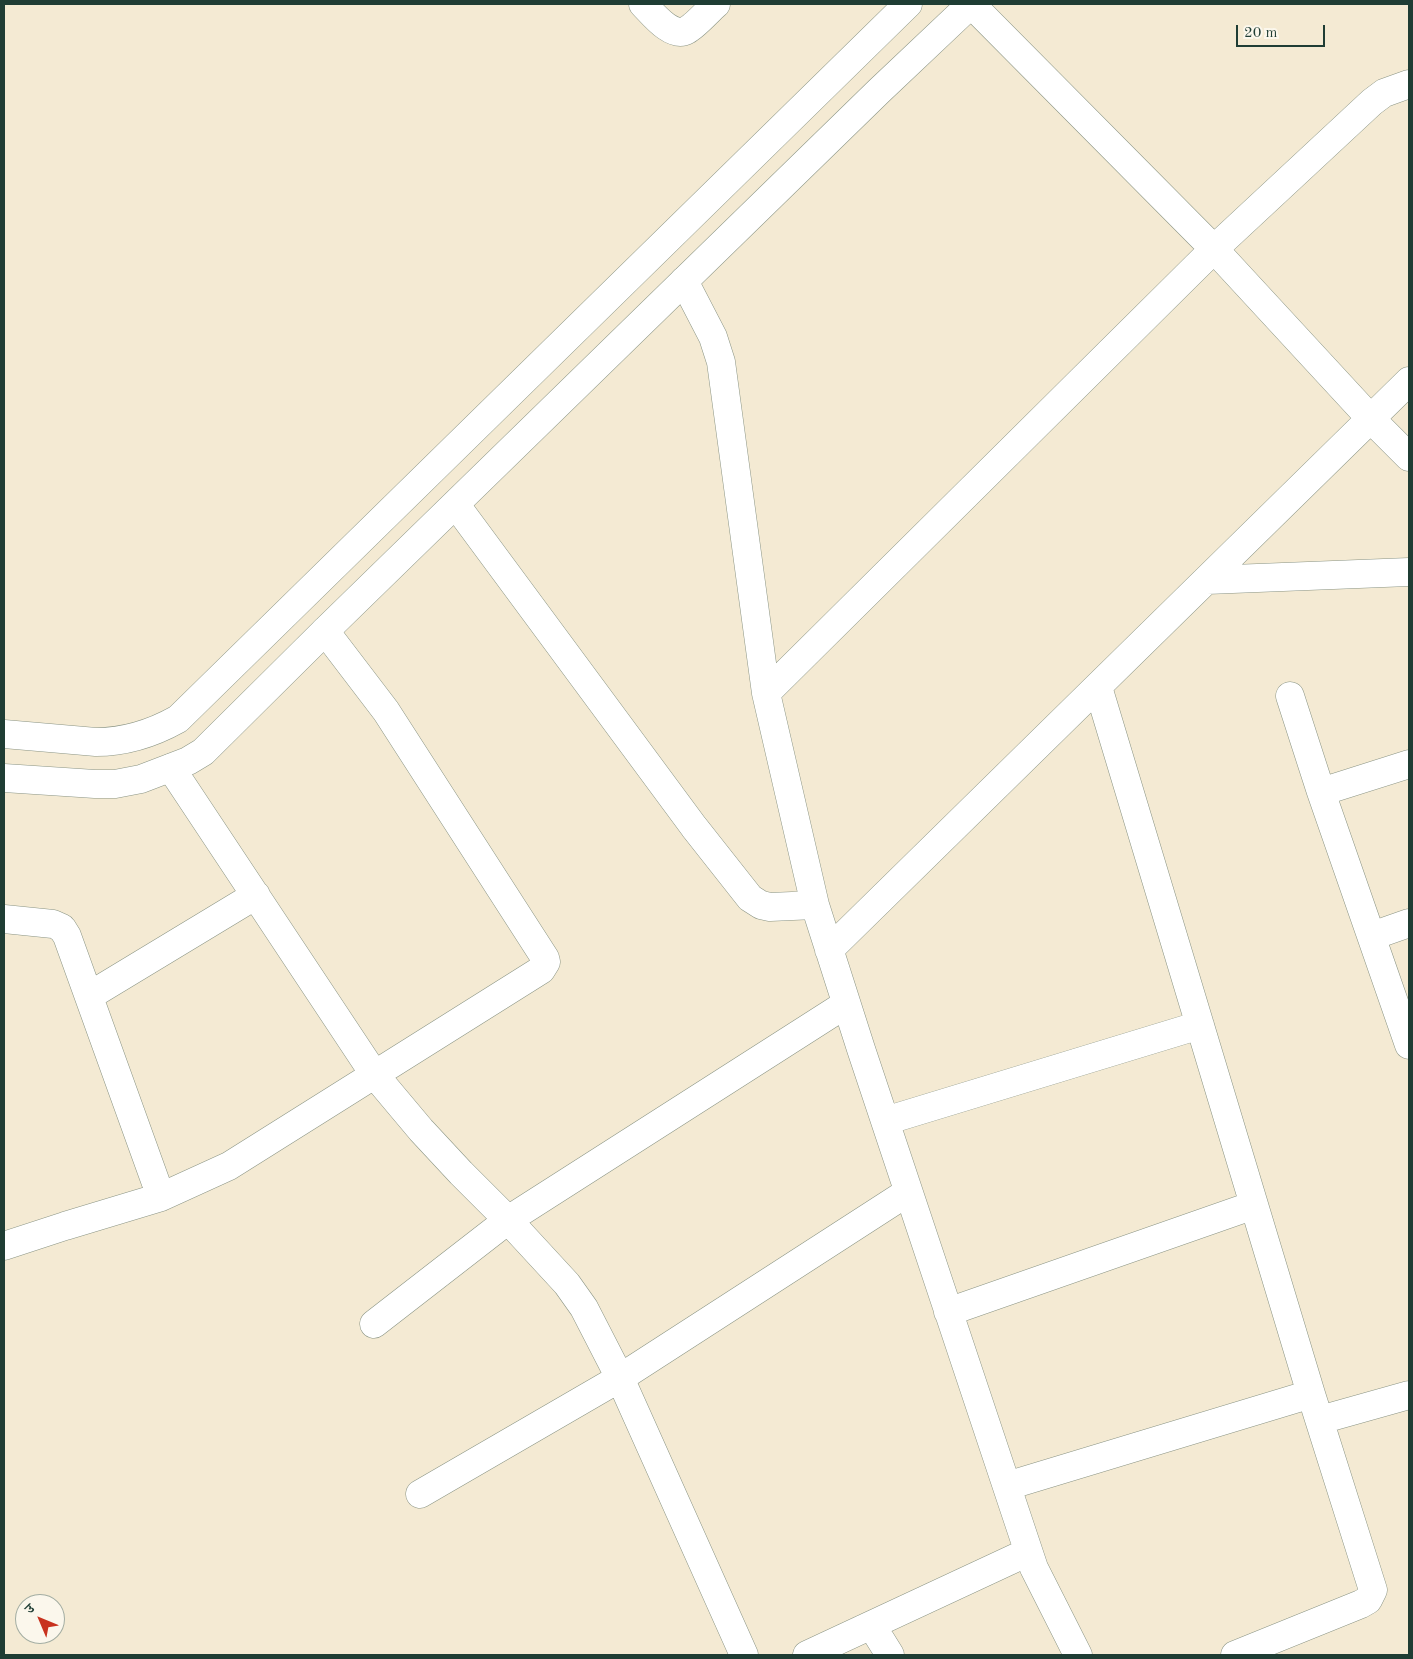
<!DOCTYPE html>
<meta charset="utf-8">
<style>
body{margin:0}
#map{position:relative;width:1413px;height:1659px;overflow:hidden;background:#f4ead3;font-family:"Old Standard TT","Noto Serif Devanagari",serif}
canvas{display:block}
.frame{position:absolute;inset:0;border:5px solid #1f3d34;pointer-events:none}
.north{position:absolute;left:15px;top:1594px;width:50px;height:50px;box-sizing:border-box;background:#fbf7ec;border:1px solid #a3ada2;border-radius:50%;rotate:315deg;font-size:14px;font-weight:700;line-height:20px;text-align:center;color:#1f3d34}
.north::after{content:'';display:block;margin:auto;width:18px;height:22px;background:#c8321e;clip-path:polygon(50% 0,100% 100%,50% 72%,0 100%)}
.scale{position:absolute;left:1236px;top:25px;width:89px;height:22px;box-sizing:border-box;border:2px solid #1f3d34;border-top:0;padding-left:6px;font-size:15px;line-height:18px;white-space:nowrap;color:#1f3d34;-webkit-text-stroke:4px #fbf7ec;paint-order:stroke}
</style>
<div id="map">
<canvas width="1413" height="1659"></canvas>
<div class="frame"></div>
<div class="north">उ</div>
<div class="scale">20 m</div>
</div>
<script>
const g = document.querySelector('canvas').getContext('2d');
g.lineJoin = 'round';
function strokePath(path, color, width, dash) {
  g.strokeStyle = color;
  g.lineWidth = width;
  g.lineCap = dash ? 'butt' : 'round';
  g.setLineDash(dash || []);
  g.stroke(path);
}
const minor = new Path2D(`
 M643,4C652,13 672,39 687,30C695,26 708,11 716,4
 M971,4L1214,249L1371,419L1409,457
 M684,281L713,337L721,362L766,693L815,905L861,1049L1034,1568L1078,1655
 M456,505L694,827L750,898L761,905L770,907L815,905
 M1207,580L1409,572
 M1098,687L1311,1394L1373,1590L1368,1600L1361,1604L1235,1655
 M766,693L1214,249L1372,102L1384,93L1409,84
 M1290,696L1321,792L1409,1045
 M171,768L374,1074L421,1130L461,1173L508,1220L567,1284L584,1308L620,1378L744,1655
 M1321,792L1409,764
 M4,919L53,924L62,928L67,936L161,1197
 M1372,936L1409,923
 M829,950L1409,381
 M89,996L256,895
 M885,1121L1200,1025
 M4,1246L65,1226L161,1197L229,1166L541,970L546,962L545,958L386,711L325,631
 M948,1312L1254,1205
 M374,1324L508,1220L846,1004
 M1320,1420L1409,1395
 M1007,1486L1311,1394
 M420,1494L620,1378L908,1192
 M872,1626L890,1655
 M807,1655L1028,1552`);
const trunk = new Path2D(`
 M4,734L96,742C125,742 153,733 178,719L908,4
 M4,778L95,784H115L141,779L188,761L203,752L325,631L879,91L971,4`);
strokePath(minor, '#8a9484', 29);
strokePath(trunk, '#8a9484', 29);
strokePath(minor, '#fff', 28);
strokePath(trunk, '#fff', 28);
</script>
